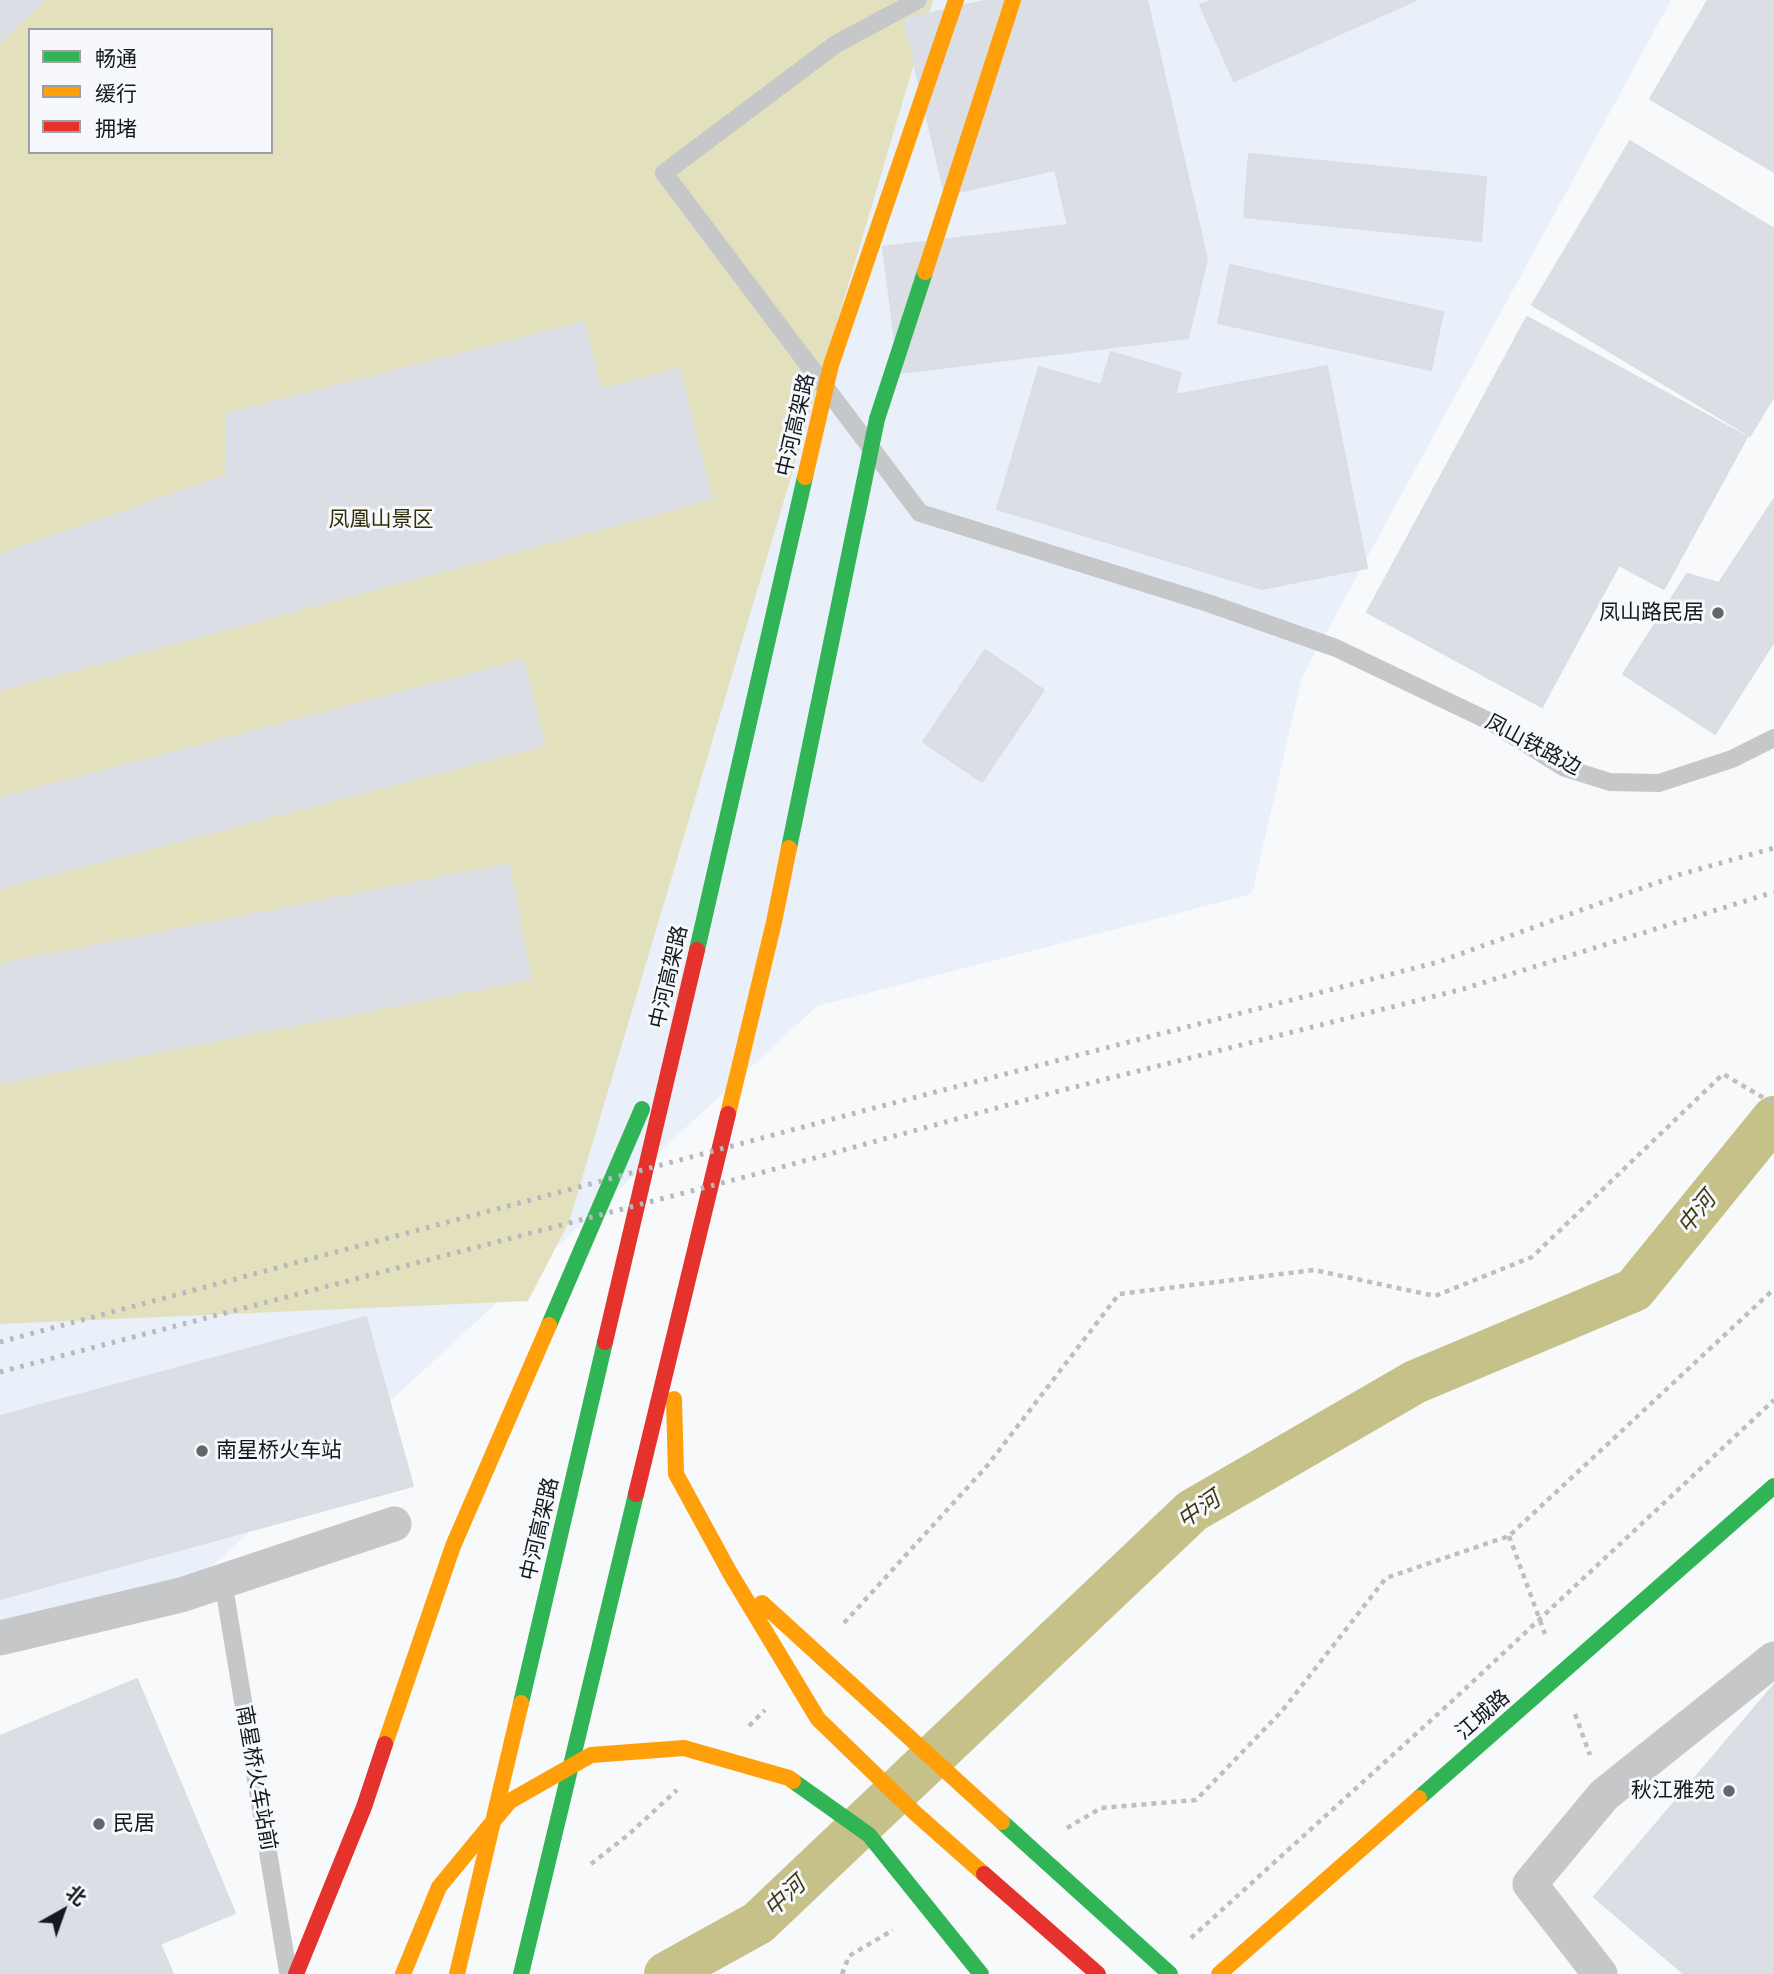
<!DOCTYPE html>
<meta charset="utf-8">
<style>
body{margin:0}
#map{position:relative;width:1774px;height:1974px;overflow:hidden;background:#f7f9fb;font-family:Quicksand,"Noto Sans SC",sans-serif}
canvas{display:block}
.legend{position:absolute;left:28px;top:28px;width:245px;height:126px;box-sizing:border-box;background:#f6f8fc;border:2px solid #9c9fa4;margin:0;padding:9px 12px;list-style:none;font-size:21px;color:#14191f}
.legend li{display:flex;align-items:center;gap:14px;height:35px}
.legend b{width:35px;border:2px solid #9c9fa4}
.north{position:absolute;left:28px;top:1876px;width:70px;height:70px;-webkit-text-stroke:5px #f6f8fc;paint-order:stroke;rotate:40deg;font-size:19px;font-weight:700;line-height:28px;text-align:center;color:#14191f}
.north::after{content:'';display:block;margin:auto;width:24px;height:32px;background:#14191f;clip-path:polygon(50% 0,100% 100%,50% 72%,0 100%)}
</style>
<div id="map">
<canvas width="1774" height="1974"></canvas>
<ul class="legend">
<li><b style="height:9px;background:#30b455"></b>畅通</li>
<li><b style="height:9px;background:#ff9f0a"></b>缓行</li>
<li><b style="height:9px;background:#e5322d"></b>拥堵</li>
</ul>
<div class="north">北</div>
</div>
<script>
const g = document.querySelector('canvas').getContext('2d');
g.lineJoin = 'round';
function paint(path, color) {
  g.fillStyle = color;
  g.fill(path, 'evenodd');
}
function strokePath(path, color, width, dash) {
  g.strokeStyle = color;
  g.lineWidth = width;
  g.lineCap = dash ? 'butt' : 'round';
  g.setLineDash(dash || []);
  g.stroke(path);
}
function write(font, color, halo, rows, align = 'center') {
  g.font = font + ' Quicksand,"Noto Sans SC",sans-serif';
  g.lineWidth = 6;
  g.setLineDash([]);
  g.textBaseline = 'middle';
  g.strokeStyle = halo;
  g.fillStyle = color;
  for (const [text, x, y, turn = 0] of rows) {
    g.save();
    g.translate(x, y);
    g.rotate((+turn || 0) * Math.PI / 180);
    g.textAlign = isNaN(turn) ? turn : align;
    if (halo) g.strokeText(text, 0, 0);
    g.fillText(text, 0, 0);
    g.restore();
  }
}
paint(new Path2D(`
 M0,0H1671L1302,677L1252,894L817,1006L181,1595L0,1635ZM30,30H271V152H30Z`), '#e9f0f9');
paint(new Path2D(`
 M0,0H933L569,1222L528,1301L0,1324ZM30,30H271V152H30Z`), '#e3e1bd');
strokePath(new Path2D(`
 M666,1974L758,1923L1192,1511L1415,1382L1634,1290L1774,1118`), '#c6c188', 44);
const building = new Path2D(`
 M0,0H44L0,43Z
 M989,0H1147L1207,259L1188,338L899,373L883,247L1068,225L1055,170L945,195L904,19Z
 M1213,0H1416L1234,81L1200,5Z
 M1708,0H1774V172L1650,99Z
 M1630,141L1774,229V396L1750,436L1532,305Z
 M1249,154L1486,177L1481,241L1244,217Z
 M1230,265L1443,312L1431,370L1218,323Z
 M1527,317L1747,437L1664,589L1619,565L1542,707L1367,612Z
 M584,322L601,389L679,369L712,499L0,690V554L226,476V414Z
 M1111,352L1181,373L1175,395L1327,366L1367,568L1262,589L997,509L1039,367L1101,385Z
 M1774,499V642L1715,734L1623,674L1687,574L1719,583Z
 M985,650L1044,690L982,782L923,742Z
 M523,660L545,745L0,888V798Z
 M509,864L531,979L0,1083V964Z
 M366,1317L413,1486L0,1599V1416Z
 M137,1679L235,1913L160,1944L173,1974H0V1736Z
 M1774,1685V1974H1684L1594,1897Z`);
paint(building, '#dbdfe5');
strokePath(building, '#dadee2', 2);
strokePath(new Path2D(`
 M1509,1536L1545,1634
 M844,1623L987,1466L1119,1294L1314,1270L1435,1296L1532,1257L1723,1074L1774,1104
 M1575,1714L1590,1755
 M749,1726L765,1710
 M1067,1828L1101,1808L1196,1800L1282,1711L1386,1578L1509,1536L1774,1289
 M591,1864L628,1835L677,1790
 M1191,1938L1450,1703L1774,1400
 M842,1974L849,1956L893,1930`), '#bdbfc1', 4.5, [5, 5]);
strokePath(new Path2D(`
 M918,0L836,44L664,173L920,513L1208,603L1336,648L1493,723L1565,768L1610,782L1659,783L1732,759L1774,738
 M223,1581L288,1972`), '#c5c7c9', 18);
strokePath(new Path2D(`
 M0,1638L181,1595L394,1524
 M1600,1974L1530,1884L1604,1795L1774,1659`), '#c5c7c9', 35);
strokePath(new Path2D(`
 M789,848L877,419L925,272
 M697,950L805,477
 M549,1325L642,1109
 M521,1703L605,1342
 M793,1781L869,1835L981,1974
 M1419,1798L1774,1486
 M1002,1822L1170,1974
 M521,1974L636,1494`), '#30b455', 16);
strokePath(new Path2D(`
 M925,272L1013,0
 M805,477L831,365L956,0
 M728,1114L774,922L789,848
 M674,1399L676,1474L730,1573L818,1719L915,1813L984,1874
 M762,1603L1002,1822
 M385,1744L453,1546L549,1325
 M403,1974L439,1887L510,1801L591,1755L684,1748L789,1778L793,1781
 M457,1974L521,1703
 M1219,1974L1419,1798`), '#ff9f0a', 16);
strokePath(new Path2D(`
 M605,1342L697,950
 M636,1494L728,1114
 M984,1874L1098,1974
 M296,1974L364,1807L385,1744`), '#e5322d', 16);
strokePath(new Path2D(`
 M0,1342L874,1108L1438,962L1678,875L1774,848
 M0,1372L760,1173L1055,1092L1463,989L1774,892`), '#b6b8ba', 5, [3.5, 7]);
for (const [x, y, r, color] of [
 [1718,613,7,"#63676c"],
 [202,1451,7,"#63676c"],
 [1729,1791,7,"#63676c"],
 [99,1824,7,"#63676c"]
]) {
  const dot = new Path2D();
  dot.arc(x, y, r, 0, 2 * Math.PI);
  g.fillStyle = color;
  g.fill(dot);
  strokePath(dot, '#f6f8fc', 2.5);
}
write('21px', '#14191f', '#f6f8fc', [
 ["中河高架路",796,425,-77],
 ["凤山铁路边",1533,745,28],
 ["中河高架路",669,977,-77],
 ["中河高架路",540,1529,-77],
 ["江城路",1483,1715,-41],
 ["南星桥火车站前",256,1778,80]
]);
write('21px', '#322e09', '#f6f8fc', [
 ["凤凰山景区",381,520]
]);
write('21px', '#14191f', '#f6f8fc', [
 ["凤山路民居",1704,613],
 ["南星桥火车站",216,1451,"left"],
 ["秋江雅苑",1715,1791],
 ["民居",113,1824,"left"]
], 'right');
write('italic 23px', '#3f3b17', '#f6f8fc', [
 ["中河",1697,1213,-51],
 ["中河",1199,1510,-35],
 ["中河",785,1897,-43]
]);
</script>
